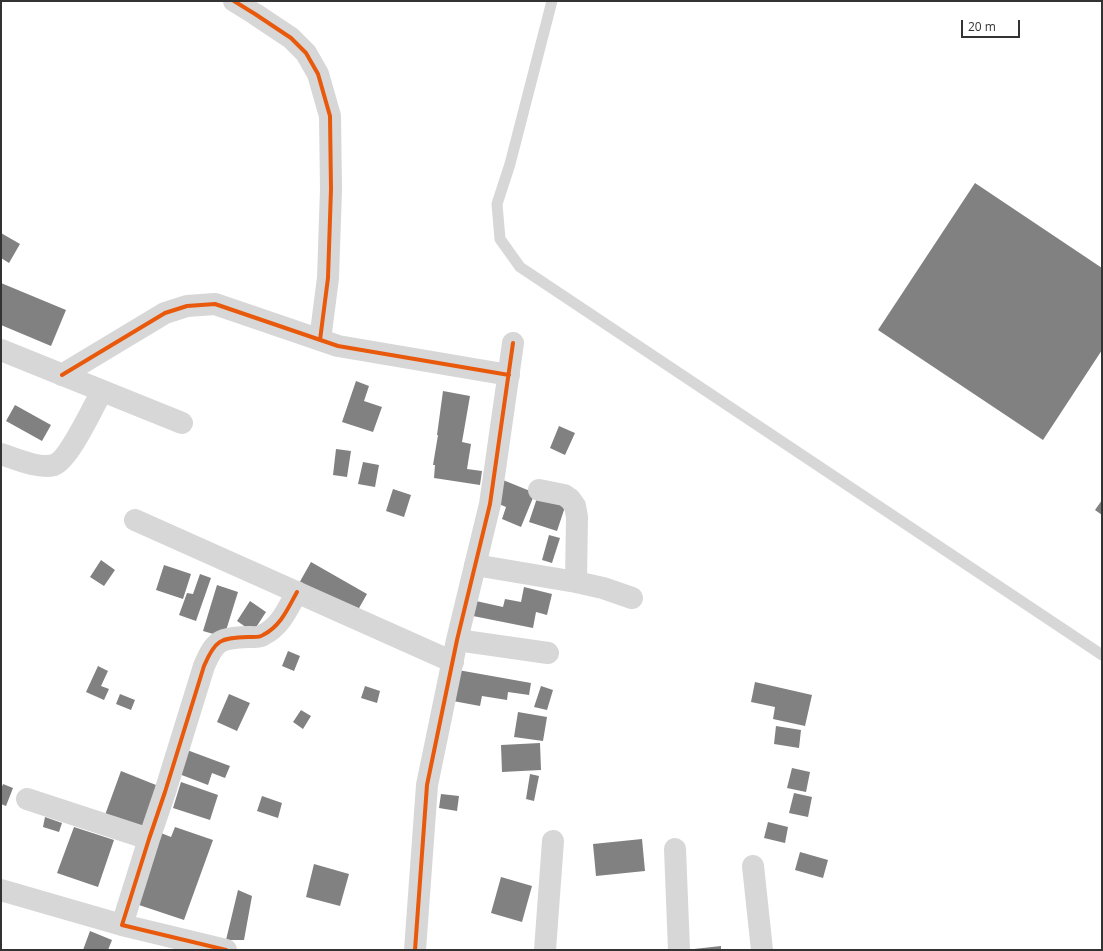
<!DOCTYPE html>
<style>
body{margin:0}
#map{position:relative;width:1103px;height:951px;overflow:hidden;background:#fff;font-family:"Open Sans",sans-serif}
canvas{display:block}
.frame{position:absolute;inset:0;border:2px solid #333;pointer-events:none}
.scale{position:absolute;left:961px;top:20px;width:59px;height:18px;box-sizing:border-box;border:2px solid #333;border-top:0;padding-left:5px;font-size:12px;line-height:14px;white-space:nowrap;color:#333;-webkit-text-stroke:3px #fff;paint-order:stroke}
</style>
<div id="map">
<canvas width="1103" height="951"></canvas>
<div class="frame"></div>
<div class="scale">20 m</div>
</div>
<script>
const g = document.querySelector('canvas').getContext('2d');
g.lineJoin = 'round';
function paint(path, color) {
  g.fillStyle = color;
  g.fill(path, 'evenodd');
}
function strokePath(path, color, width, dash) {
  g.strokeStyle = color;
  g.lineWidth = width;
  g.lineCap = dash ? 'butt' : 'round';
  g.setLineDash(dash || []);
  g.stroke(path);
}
paint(new Path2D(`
 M975,183L1102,268V350L1043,440L878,330Z
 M1,233L20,244L9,263L1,258Z
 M1,283L66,310L51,346L1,325Z
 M356,381L369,386L364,401L382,407L373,432L342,422Z
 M443,391L470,396L462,442L471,444L467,469L482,471L480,485L434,478L435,465H433L438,435H437Z
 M15,405L51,425L42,441L6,421Z
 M559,426L575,433L565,455L550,448Z
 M336,449L351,451L347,477L333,475Z
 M363,462L379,465L375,487L358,484Z
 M503,480L535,493L521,527L502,519L506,507L494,502Z
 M393,489L411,495L404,517L386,511Z
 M538,495L566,504L557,531L529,522Z
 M1102,500V515L1095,510Z
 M549,535L560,538L552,563L542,560Z
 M101,560L115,570L104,586L90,577Z
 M311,562L367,594L354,617L298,585Z
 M164,565L191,574L183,599L156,590Z
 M200,574L211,578L196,621L179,615L187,593L193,594Z
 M217,585L238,592L224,637L203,631Z
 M524,587L552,594L547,615L536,612L533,628L473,616L476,601L503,607L505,599L521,602Z
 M250,601L266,612L253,632L237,621Z
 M288,651L300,656L294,671L282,666Z
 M98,666L108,671L101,686L109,689L104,700L86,692Z
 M458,670L531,683L529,695L508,692L507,700L482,696L480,706L453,701Z
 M755,682L812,695L805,726L773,719L775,707L751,702Z
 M365,686L380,691L377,703L361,698Z
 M541,686L553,690L547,710L534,707Z
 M120,694L135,700L131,710L116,704Z
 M229,694L250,703L237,731L217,722Z
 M301,710L311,716L303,729L293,722Z
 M518,712L547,717L543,741L514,737Z
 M776,726L801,730L799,748L774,744Z
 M540,743L541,770L502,772L501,745Z
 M187,750L230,766L225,778L212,773L208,785L179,774Z
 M792,768L810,772L806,792L787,788Z
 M121,771L161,787L144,830L105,815Z
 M530,774L539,776L534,801L526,799Z
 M181,782L218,795L210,820L173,808Z
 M3,784L13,788L6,806L1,804V789Z
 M794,793L812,797L808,817L789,813Z
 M441,794L459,796L457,811L439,808Z
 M262,796L282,803L278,818L257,811Z
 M45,817L62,823L59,832L43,827Z
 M768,822L788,827L785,843L764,838Z
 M74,827L114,840L98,887L57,873Z
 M175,827L213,840L184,920L136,904L161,833L171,837Z
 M642,839L645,871L596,876L593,844Z
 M800,852L828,860L823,878L795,870Z
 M314,864L349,874L340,906L306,897Z
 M501,877L532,886L522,922L491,913Z
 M238,890L252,896L244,940H226Z
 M90,931L112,940L108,950H83Z
 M721,946V950H694V949Z`), '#818181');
strokePath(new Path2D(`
 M552,1L510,164L497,204L500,239L520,267L1102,655`), '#d7d7d7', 11);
strokePath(new Path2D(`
 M234,1L255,14L291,38L306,53L318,74L330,116L331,189L328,278L320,340
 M1,350L182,423
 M62,375L165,313L187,306L215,304L338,346L509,375
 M1,454C16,459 38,469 54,465C69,460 94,405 102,391
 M539,490L564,495L570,499L575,506L577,517L576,582
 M135,520L453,662
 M475,565L576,582L603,588L632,598
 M457,640L548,653
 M27,799L149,839
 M675,849L679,950
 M753,866L762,950
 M1,890L122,925
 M226,950L122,925L149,839L165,792L204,666C215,640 220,638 248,637C253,637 259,638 263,635C281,626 288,608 297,592
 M415,950L427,785L457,640L490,504L513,343
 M545,950L553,841`), '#d7d7d7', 22);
strokePath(new Path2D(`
 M234,1L255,14L291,38L306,53L318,74L330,116L331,189L328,278L320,340
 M62,375L165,313L187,306L215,304L338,346L509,375
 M226,950L122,925L149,839L165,792L204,666C215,640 220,638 248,637C253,637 259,638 263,635C281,626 288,608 297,592
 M415,950L427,785L457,640L490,504L513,343`), '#e8590c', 4);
</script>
